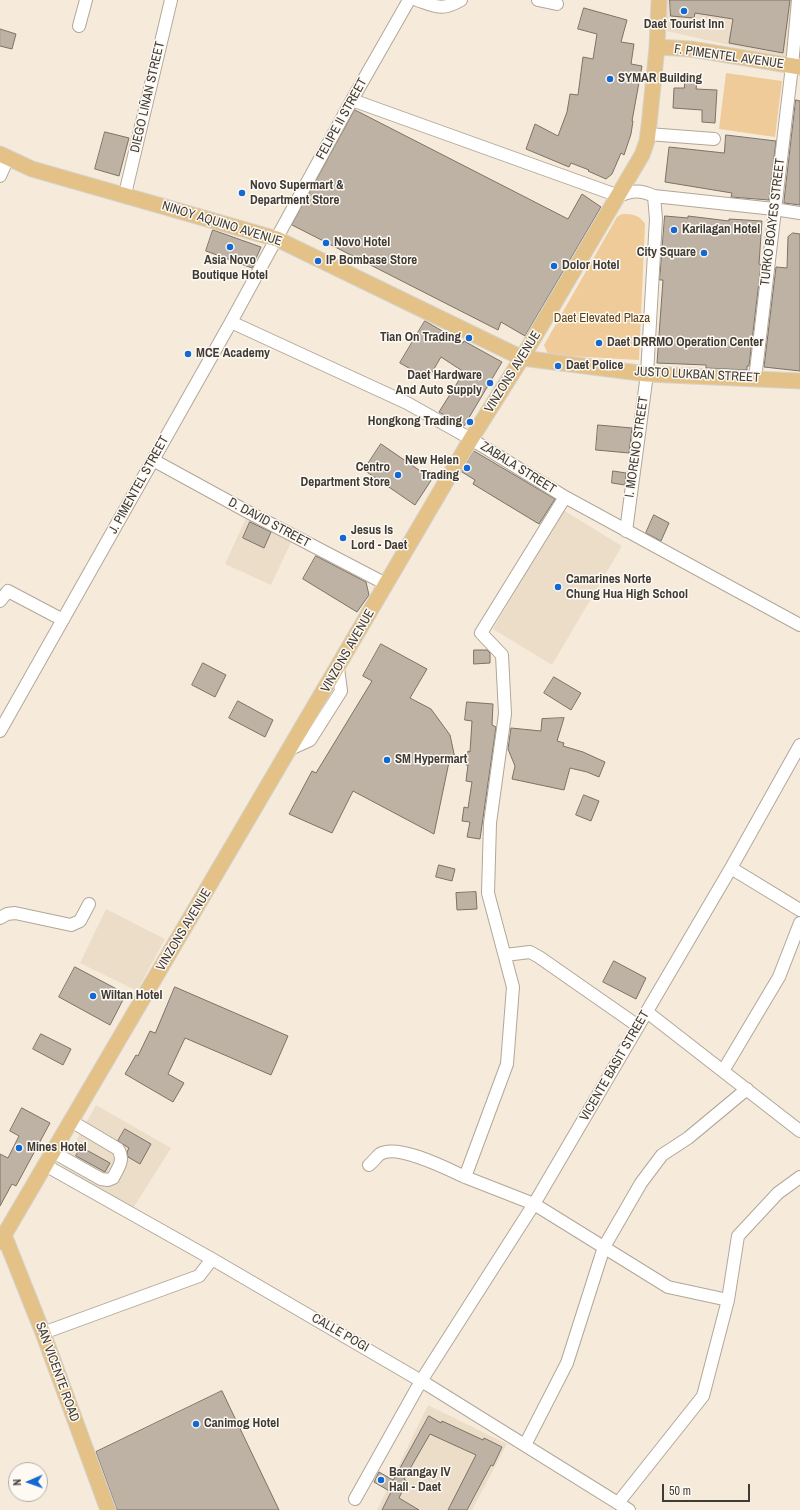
<!DOCTYPE html>
<meta charset="utf-8">
<style>
body{margin:0}
#map{position:relative;width:800px;height:1510px;overflow:hidden;background:#f6ebdb;font-family:"Archivo Narrow",sans-serif}
canvas{display:block}
.north{position:absolute;left:8px;top:1462px;width:40px;height:40px;box-sizing:border-box;background:#fef9f3;border:1px solid #b2ada7;border-radius:50%;rotate:268deg;font-size:11px;font-weight:700;line-height:16px;text-align:center;color:#3f3b35}
.north::after{content:'';display:block;margin:auto;width:14px;height:18px;background:#1368d1;clip-path:polygon(50% 0,100% 100%,50% 72%,0 100%)}
.scale{position:absolute;left:662px;top:1484px;width:88px;height:18px;box-sizing:border-box;border:2px solid #3f3b35;border-top:0;padding-left:5px;font-size:12px;line-height:14px;white-space:nowrap;color:#3f3b35;-webkit-text-stroke:3px #fef9f3;paint-order:stroke}
</style>
<div id="map">
<canvas width="800" height="1510"></canvas>
<div class="north">N</div>
<div class="scale">50 m</div>
</div>
<script>
const g = document.querySelector('canvas').getContext('2d');
g.lineJoin = 'round';
function paint(path, color) {
  g.fillStyle = color;
  g.fill(path, 'evenodd');
}
function strokePath(path, color, width, dash) {
  g.strokeStyle = color;
  g.lineWidth = width;
  g.lineCap = dash ? 'butt' : 'round';
  g.setLineDash(dash || []);
  g.stroke(path);
}
function write(font, color, halo, rows, align = 'center') {
  g.font = font + ' "Archivo Narrow",sans-serif';
  g.lineWidth = 3;
  g.setLineDash([]);
  g.textBaseline = 'middle';
  g.strokeStyle = halo;
  g.fillStyle = color;
  for (const [text, x, y, turn = 0] of rows) {
    g.save();
    g.translate(x, y);
    g.rotate((+turn || 0) * Math.PI / 180);
    g.textAlign = isNaN(turn) ? turn : align;
    if (halo) g.strokeText(text, 0, 0);
    g.fillText(text, 0, 0);
    g.restore();
  }
}
paint(new Path2D(`
 M664,0H792L787,58L662,30Z
 M563,510L622,546L552,665L493,629Z
 M247,516L293,538L271,585L225,564Z
 M106,909L165,939L137,991L80,963Z
 M96,1105L171,1148L132,1210L62,1166Z
 M428,1405L507,1444L472,1510H377Z`), '#ecddc8');
paint(new Path2D(`
 M726,73L782,81L775,137L719,129Z
 M622,214C633,214 640,215 645,224L639,360L551,355L547,352L544,345L617,217Z`), '#eecb98');
const building = new Path2D(`
 M670,0H790L783,53L729,43L733,19L695,13L694,18L671,16Z
 M584,8L627,20L621,42L634,44L631,64L642,66L632,121H633L631,134L624,155L621,153L612,174L606,179L588,171L589,170L571,163L569,167L526,149L535,124L558,136L567,112L570,94L578,95L583,57L593,59L597,34L578,29Z
 M0,29L16,34L12,49L0,46Z
 M685,82H697L696,89L717,90L715,123L702,122V110L673,108L674,88H684Z
 M796,100L800,101V205L784,203V201Z
 M355,110L568,219L582,194L601,207L525,336L501,322L498,330L292,225Z
 M105,132L129,138L119,176L95,169Z
 M726,135L776,141L769,200L731,197L732,193L665,182L669,147L724,153Z
 M665,216L688,218V216L729,221V219L762,221L759,264L761,265L749,366H747V370L706,368V365L657,363L663,280H660Z
 M213,230L261,247L252,268L206,251Z
 M793,233L800,234V371L764,367L776,267L787,268L788,237Z
 M425,321L463,343L464,341L502,362L464,426L439,412L464,372L441,357L428,379L400,363Z
 M598,425L632,428L629,453L596,450Z
 M381,444L432,479L415,505L364,470Z
 M474,451L555,499L539,524L473,484L475,480L462,472Z
 M613,471L626,473L625,485L612,483Z
 M654,515L669,523L661,541L646,533Z
 M250,522L271,532L264,548L243,538Z
 M316,556L366,582L369,595L357,612L303,579Z
 M381,644L427,669L410,698L431,709L450,735L456,763L449,762L434,834L353,791L332,833L289,814L312,771L316,773L372,681L363,676Z
 M474,650H487L490,653V663L474,664Z
 M203,663L226,675L215,697L192,685Z
 M554,677L581,693L571,710L544,693Z
 M238,701L273,720L265,737L229,718Z
 M467,702L493,704L492,725L496,727L480,839L467,837L470,822L462,821L464,807L468,808L472,782L466,781L468,765H466L468,751L470,752L472,721L465,720Z
 M564,718L557,741L564,743L563,746L583,752L605,762L599,777L587,772L570,768L564,790L512,779L515,766L508,749L511,728L541,731L542,719Z
 M584,795L599,801L591,821L576,815Z
 M439,865L455,869L452,881L436,877Z
 M476,892L477,909L457,910L456,893Z
 M614,961L646,978L636,999L603,982Z
 M75,967L126,994L110,1025L59,997Z
 M175,987L288,1036L271,1075L185,1038L168,1074L184,1083L173,1102L125,1074L136,1055L138,1056L150,1031L155,1033Z
 M41,1034L71,1049L63,1065L33,1049Z
 M22,1108L50,1123L16,1186L12,1184L0,1206V1154L8,1158L19,1136L10,1131Z
 M125,1129L151,1144L140,1164L128,1157L127,1152L129,1148L118,1141Z
 M81,1147L110,1163L105,1172L76,1156Z
 M222,1391L279,1510H117L96,1452Z
 M429,1416L441,1423L442,1421L483,1440L484,1438L502,1447L493,1466L491,1465L467,1510H448L476,1455L430,1434L404,1479L407,1481L399,1498L419,1510H382L391,1492L374,1482L379,1472L393,1480Z`);
paint(building, '#bdb2a4');
strokePath(building, '#7c7265', 1);
const minor = new Path2D(`
 M417,0C437,7 442,11 461,0
 M538,0L557,4
 M79,26L86,0
 M352,100L619,196C632,190 641,190 654,196L774,209L800,213
 M648,134L714,139
 M0,176L8,158
 M125,194L171,0
 M231,322L407,403L471,439L565,497L800,625
 M755,379L792,66L798,0
 M153,460L248,512L386,584
 M565,497L481,633L502,655L505,714L490,823L488,893L513,987L507,1064L465,1177L534,1204L668,1287L728,1300
 M626,531L647,374L656,219L654,196
 M0,601L8,591L63,620
 M0,731L231,322L352,100L409,0
 M290,749L310,740L341,691L338,668
 M731,868L800,910
 M0,918L7,914L15,913L71,925L80,921L89,904
 M505,955L530,952L539,957L638,1026
 M647,1012L800,1131
 M723,1071L779,977L800,923
 M53,1152L101,1179L108,1180L113,1178C118,1168 125,1160 118,1149L71,1121
 M45,1165L212,1259L428,1385L629,1510
 M369,1165C373,1162 376,1157 380,1154C397,1143 448,1169 465,1177
 M43,1333L199,1276L212,1259
 M525,1445L567,1363L604,1247L641,1183L662,1155L688,1138L747,1089
 M355,1499L421,1381L534,1204L731,868L800,745
 M618,1503L703,1396L728,1300L738,1236L778,1193L800,1177`);
const major = new Path2D(`
 M657,47L691,49L800,67
 M0,154L32,169L277,239L522,358L647,374L800,381
 M4,1235L43,1333L108,1510
 M0,1242L471,439L522,358L642,155L647,141L649,125L657,47L659,0`);
strokePath(minor, '#b1a798', 14);
strokePath(major, '#d5d4d3', 17);
strokePath(minor, '#fff', 12);
strokePath(major, '#e4c287', 15);
for (const [x, y, r, color] of [
 [684,11,4,"#1368d1"],
 [610,79,4,"#1368d1"],
 [242,193,4,"#1368d1"],
 [674,230,4,"#1368d1"],
 [326,243,4,"#1368d1"],
 [230,247,4,"#1368d1"],
 [704,253,4,"#1368d1"],
 [318,261,4,"#1368d1"],
 [554,266,4,"#1368d1"],
 [469,338,4,"#1368d1"],
 [599,343,4,"#1368d1"],
 [188,354,4,"#1368d1"],
 [558,366,4,"#1368d1"],
 [490,383,4,"#1368d1"],
 [470,422,4,"#1368d1"],
 [467,468,4,"#1368d1"],
 [398,475,4,"#1368d1"],
 [343,538,4,"#1368d1"],
 [558,587,4,"#1368d1"],
 [387,760,4,"#1368d1"],
 [93,996,4,"#1368d1"],
 [19,1148,4,"#1368d1"],
 [196,1424,4,"#1368d1"],
 [381,1480,4,"#1368d1"]
]) {
  const dot = new Path2D();
  dot.arc(x, y, r, 0, 2 * Math.PI);
  g.fillStyle = color;
  g.fill(dot);
  strokePath(dot, '#fef9f3', 1.5);
}
write('bold 13px', '#3f3b35', '#fef9f3', [
 ["Daet Tourist Inn",684,25,"center"],
 ["SYMAR Building",618,79],
 ["Novo Supermart &",250,186],
 ["Department Store",250,201],
 ["Karilagan Hotel",682,230],
 ["Novo Hotel",334,243],
 ["City Square",696,253,"right"],
 ["Asia Novo",230,261,"center"],
 ["Boutique Hotel",230,276,"center"],
 ["IP Bombase Store",326,261],
 ["Dolor Hotel",562,266],
 ["Tian On Trading",461,338,"right"],
 ["Daet DRRMO Operation Center",607,343],
 ["MCE Academy",196,354],
 ["Daet Police",566,366],
 ["Daet Hardware",482,376,"right"],
 ["And Auto Supply",482,391,"right"],
 ["Hongkong Trading",462,422,"right"],
 ["New Helen",459,461,"right"],
 ["Trading",459,476,"right"],
 ["Centro",390,468,"right"],
 ["Department Store",390,483,"right"],
 ["Jesus Is",351,531],
 ["Lord - Daet",351,546],
 ["Camarines Norte",566,580],
 ["Chung Hua High School",566,595],
 ["SM Hypermart",395,760],
 ["Wiltan Hotel",101,996],
 ["Mines Hotel",27,1148],
 ["Canimog Hotel",204,1424],
 ["Barangay IV",389,1473],
 ["Hall - Daet",389,1488]
], 'left');
write('13px', '#3f3b35', '#fef9f3', [
 ["F. PIMENTEL AVENUE",729,57,8],
 ["DIEGO LIÑAN STREET",148,97,-77],
 ["FELIPE II STREET",342,119,-61],
 ["TURKO BOAYES STREET",773,222,-83],
 ["NINOY AQUINO AVENUE",222,224,17],
 ["VINZONS AVENUE",513,372,-58],
 ["JUSTO LUKBAN STREET",697,375,3],
 ["I. MORENO STREET",637,447,-82],
 ["ZABALA STREET",518,468,32],
 ["J. PIMENTEL STREET",139,485,-61],
 ["D. DAVID STREET",269,523,28],
 ["VINZONS AVENUE",348,651,-60],
 ["VINZONS AVENUE",184,930,-59],
 ["VICENTE BASIT STREET",615,1066,-60],
 ["CALLE POGI",340,1333,30],
 ["SAN VICENTE ROAD",57,1372,70]
]);
write('13px', '#5e4315', '#fef9f3', [
 ["Daet Elevated Plaza",602,319]
]);
</script>
